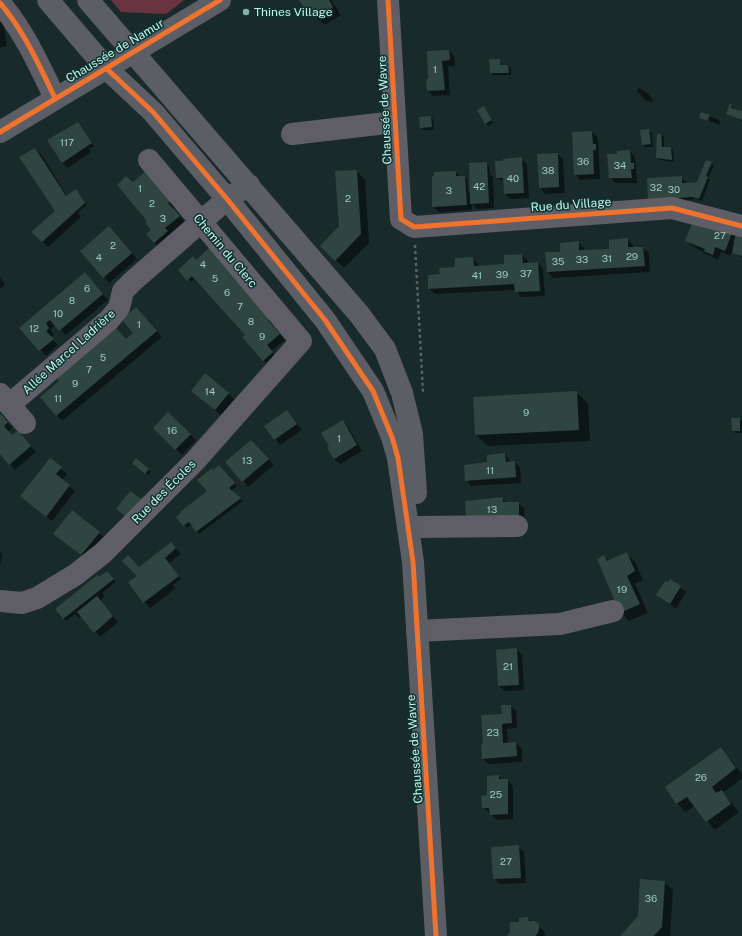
<!DOCTYPE html>
<meta charset="utf-8">
<style>
body{margin:0}
canvas{display:block;background:#182a29}
</style>
<canvas width="742" height="936"></canvas>
<script>
const g = document.querySelector('canvas').getContext('2d');
g.lineJoin = 'round';
function paint(path, color) {
  g.fillStyle = color;
  g.fill(path, 'evenodd');
}
function strokePath(path, color, width, dash) {
  g.strokeStyle = color;
  g.lineWidth = width;
  g.lineCap = dash ? 'butt' : 'round';
  g.setLineDash(dash || []);
  g.stroke(path);
}
function write(font, color, halo, rows, align = 'center') {
  g.font = font + ' "Public Sans",sans-serif';
  g.lineWidth = 3;
  g.setLineDash([]);
  g.textBaseline = 'middle';
  g.strokeStyle = halo;
  g.fillStyle = color;
  for (const [text, x, y, turn = 0] of rows) {
    g.save();
    g.translate(x, y);
    g.rotate((+turn || 0) * Math.PI / 180);
    g.textAlign = isNaN(turn) ? turn : align;
    if (halo) g.strokeText(text, 0, 0);
    g.fillText(text, 0, 0);
    g.restore();
  }
}
paint(new Path2D(`
 M111,0H184L166,14L121,12Z`), '#693440');
paint(new Path2D(`
 M300,0H331L341,15L325,25L306,10Z
 M0,21L4,25L7,46L0,48Z
 M449,51L454,56L455,66H448L450,95L433,96L428,91L429,80L428,52Z
 M499,60L502,66H508L511,68V75H493L491,72Z
 M638,88L645,91L653,99L652,102L645,100L637,91Z
 M732,105L733,110L742,113V121L727,114Z
 M486,110L493,123L488,126L486,123Z
 M709,116L718,119L720,122L719,125L700,117Z
 M431,117L433,119L434,130H423L421,128Z
 M80,126L94,146L89,149L91,152L68,168L62,162Z
 M649,131L652,133L653,147H645L643,145Z
 M592,132L598,138L600,179L580,180L575,174Z
 M661,135L664,137V148H671L673,150L674,162L660,160L657,158Z
 M35,149L41,154L67,196L78,193L87,205L78,212L81,217L48,247L33,232L57,211Z
 M630,151L635,157L637,183H615L610,177L618,155Z
 M558,154L563,159L565,193L545,194L540,188Z
 M521,158L527,164L529,198L510,199L505,194V180H500L497,178Z
 M487,163L489,166L490,174L493,177L494,208L477,209L472,204V210L439,212L433,206L456,172L461,177H465L467,179L468,191L471,194Z
 M711,163L714,166L708,178L710,180L702,201L695,199L688,200V203L655,205L681,177L687,183H698Z
 M357,171L365,180L369,243L344,268L329,254Z
 M146,173L176,207L173,209L185,222L157,245L154,242L153,230L133,184Z
 M695,219L742,234V257L732,252L730,256L721,252L718,260L692,246L686,240Z
 M114,233L137,259L109,283L81,251Z
 M627,239L633,245V248H643L649,253L650,272L553,278L548,272L546,253H561L578,242L584,248V251L610,250Z
 M522,255L528,261V264L538,263L543,269L545,296L521,297L516,290L435,294L429,289L441,275L473,258L478,264L479,267L505,265Z
 M196,261L276,324L273,326L285,340L271,351L275,355L266,363L246,335L190,272L188,273L194,279L191,282L180,270Z
 M0,277L5,285L0,289Z
 M90,279L108,300L66,335L56,325L50,330L54,334L51,337L58,345L46,356L21,328Z
 M141,314L162,337L62,421L42,398L126,340L134,333Z
 M576,392L588,403L590,441L488,446L476,435L474,398Z
 M228,394L234,399L221,415L198,396Z
 M0,408L3,411L0,414L12,428L9,432L12,436L23,438L36,452L15,470L0,453Z
 M287,411L302,430L280,445L265,427Z
 M168,413L196,440L182,455L154,428Z
 M739,419L742,421V433H735L733,430Z
 M343,421L348,427L362,451L340,464L334,459Z
 M257,447L274,465L248,487L243,481Z
 M505,454L511,462H515L520,468L521,483L471,486L466,480L488,462Z
 M50,460L67,474L62,480L75,491L52,521L21,496Z
 M136,466L149,470L151,472L148,475Z
 M222,469L237,486L231,491L243,501L199,534L192,524L187,528L178,517L208,491L213,471Z
 M502,498L507,503H518L524,508L525,524L472,527Z
 M99,533L105,538L87,559L60,539Z
 M171,543L181,554L171,562H168L181,579L173,585L176,588L150,608L129,582L138,576L139,568Z
 M0,552L2,554L0,567Z
 M627,554L635,562L643,580L635,584L648,613L629,621L621,613L604,556L609,561Z
 M107,572L116,582L102,593L105,596L100,601L118,622L100,637L81,616L79,618L75,614L66,621L57,610Z
 M670,580L686,592L676,609L658,595Z
 M517,649L522,655L524,690L505,691L499,686Z
 M511,706L516,711L517,728L507,729L508,744L516,743L522,749V762L488,764L482,758L485,745Z
 M721,748L742,774V778L723,793L739,812L715,830L695,806L685,812L677,803Z
 M499,776L503,780H507L513,786V819L497,820L483,807Z
 M518,846L524,852L526,883L500,884L494,878Z
 M664,882L673,890L670,936H621L639,917Z
 M528,918L544,931L545,936H508L520,923Z`), '#0007');
paint(new Path2D(`
 M299,0H329L333,7L316,18L309,8L305,10Z
 M449,50L450,60L442,61L445,90L427,91L426,79H428L427,51Z
 M489,59H500V65H508L509,73H490Z
 M730,103L732,104L731,108L742,111V120L726,114Z
 M484,106L492,120L485,124L477,110Z
 M701,112L710,115L707,121L699,117Z
 M431,116L432,127L420,128L419,117Z
 M78,122L92,143L62,163L47,140Z
 M649,129L651,144L642,145L640,130Z
 M592,131L593,144H596V150H593L594,174L574,175L572,132Z
 M657,134H661L662,147H671L672,160L656,158Z
 M35,148L66,196L76,189L85,203L42,242L31,232L55,211L19,157Z
 M630,150L631,163H634V169H631L632,178H609L607,154H617V151Z
 M558,153L559,187L539,188L537,154Z
 M522,157L524,193L504,194L503,178H496L495,161H503V159Z
 M706,160L712,162L706,176L708,177L699,199L692,197L648,200L647,178L682,176V183L697,182Z
 M487,162L489,203L470,204L469,163Z
 M357,170L361,234L335,261L320,246L339,226L335,171Z
 M146,171L171,201L168,203L180,216L165,228L168,231L154,243L146,234L151,230L145,222L147,221L117,185L126,176L133,182Z
 M456,171V176H465L467,205L432,207V176H434V172Z
 M694,218L734,228L725,251L715,247L713,255L704,251L705,249L685,241Z
 M109,226L132,253L103,278L80,251Z
 M736,231L742,233V256L732,253Z
 M628,238V247H643L645,266L547,272L545,252H560V243L579,241V250L609,249V240Z
 M209,248L271,318L268,320L280,334L267,345L273,352L263,361L242,337L245,335L192,276L187,281L178,270L193,256L196,260Z
 M522,254L523,263L538,262L540,291L515,292L514,284L428,289V275L440,274L439,268L455,267V258L473,257L474,266L504,264V255Z
 M85,272L103,294L59,331L50,320L46,323L49,328L46,331L54,339L39,351L19,328Z
 M136,307L157,331L56,416L40,397L59,381L57,378L116,328L126,339L133,333L122,320Z
 M205,373L229,393L215,410L191,391Z
 M577,391L579,430L475,435L473,397Z
 M287,410L297,424L274,440L264,426Z
 M168,412L191,434L175,450L153,428Z
 M0,413L8,422L4,426L12,435L18,431L31,446L9,465L0,454Z
 M731,418H740V431H732Z
 M343,420L357,445L334,459L327,448L329,446L321,433Z
 M251,440L269,459L242,482L225,462Z
 M505,453L506,462L515,461L516,477L465,481L464,465L487,462V455Z
 M50,458L62,467L56,474L70,485L46,517L20,496Z
 M136,458L149,469L145,474L132,463Z
 M219,465L235,483L229,488L241,498L196,532L189,522L183,526L176,517L181,513L180,512L207,491L197,480L212,468L213,470Z
 M130,491L143,500L128,518L116,509Z
 M503,497V502H519V518L466,522L465,501Z
 M72,510L100,532L81,555L53,534Z
 M171,542L176,548L165,558L179,576L143,603L128,582L137,576L122,561L128,555L139,567Z
 M627,552L635,571L627,576L640,604L620,613L597,559L604,555L607,561Z
 M107,571L114,579L63,619L55,609L97,575L99,577Z
 M670,579L681,586L670,604L656,595L665,581L668,582Z
 M97,596L113,616L94,633L77,612Z
 M517,648L519,685L498,686L496,650Z
 M501,705H511L512,723L502,724L503,743L516,742L517,756L482,759L481,745L483,744L481,715L502,714Z
 M721,747L736,768L712,787L716,793L722,790L731,804L706,822L687,797L676,804L665,787Z
 M499,775V779H508V814L490,815L489,808H482L481,796L487,795V776Z
 M519,845L521,878L493,879L491,847Z
 M640,879L665,881L662,927L654,936H620L638,916Z
 M528,917L529,921H535L539,924V930L536,936H507L510,932V922H519V918Z`), '#2e4540');
strokePath(new Path2D(`
 M415,245L423,392`), '#5b6265', 2.5, [3, 3]);
strokePath(new Path2D(`
 M388,0L401,219L414,227L672,208L742,226
 M0,3C24,31 39,65 55,98
 M292,134L395,122
 M0,394L25,423
 M9,405L109,320L119,308L123,291L133,281L227,199L249,185
 M419,527L517,526
 M0,601L22,603L37,598L75,575L103,553L195,461L301,341L149,160
 M417,631L560,624L613,611`), '#5f5e67', 22);
strokePath(new Path2D(`
 M48,0L107,69L153,112L227,199L325,320L373,391L392,437L398,458L413,562L436,936
 M88,0L359,314L385,349L402,393L412,434L416,493
 M0,132L220,0`), '#5c5e66', 22);
strokePath(new Path2D(`
 M388,0L401,219L414,227L672,208L742,226
 M0,3C24,31 39,65 55,98
 M107,69L153,112L227,199L325,320L373,391L392,437L398,458L413,562L436,936
 M0,132L220,0`), '#ef722f', 5);
for (const [x, y, r, color] of [
 [246,12,4,"#88aeaa"]
]) {
  const dot = new Path2D();
  dot.arc(x, y, r, 0, 2 * Math.PI);
  g.fillStyle = color;
  g.fill(dot);
  strokePath(dot, '#10322f', 1.5);
}
write('10px', '#9fc9c3', null, [
 ["1",435,70],
 ["117",67,143],
 ["36",583,162],
 ["34",620,166],
 ["38",548,171],
 ["40",513,179],
 ["42",479,187],
 ["32",656,188],
 ["1",140,189],
 ["30",674,190],
 ["3",449,191],
 ["2",348,199],
 ["2",152,204],
 ["3",163,219],
 ["27",720,236],
 ["2",113,246],
 ["29",632,257],
 ["4",99,258],
 ["31",607,259],
 ["33",582,260],
 ["35",558,262],
 ["4",203,265],
 ["37",526,274],
 ["39",502,275],
 ["41",477,276],
 ["5",215,279],
 ["6",87,289],
 ["6",227,293],
 ["8",72,301],
 ["7",240,307],
 ["10",58,314],
 ["8",251,322],
 ["1",139,325],
 ["12",34,329],
 ["9",262,337],
 ["5",103,358],
 ["7",89,370],
 ["9",75,384],
 ["14",210,392],
 ["11",58,399],
 ["9",526,413],
 ["16",172,431],
 ["1",339,439],
 ["13",247,461],
 ["11",490,471],
 ["13",492,510],
 ["19",622,590],
 ["21",508,667],
 ["23",493,733],
 ["26",701,778],
 ["25",496,795],
 ["27",506,862],
 ["36",651,899]
]);
write('12px', '#c5f5ef', '#10322f', [
 ["Thines Village",254,12]
], 'left');
write('12px', '#c5f5ef', '#10322f', [
 ["Chaussée de Namur",115,51,-31],
 ["Chaussée de Wavre",385,110,-93],
 ["Rue du Village",571,205,-4],
 ["Chemin du Clerc",225,251,50],
 ["Allée Marcel Ladrière",69,352,-42],
 ["Rue des Écoles",164,492,-45],
 ["Chaussée de Wavre",415,749,-94]
]);
</script>
